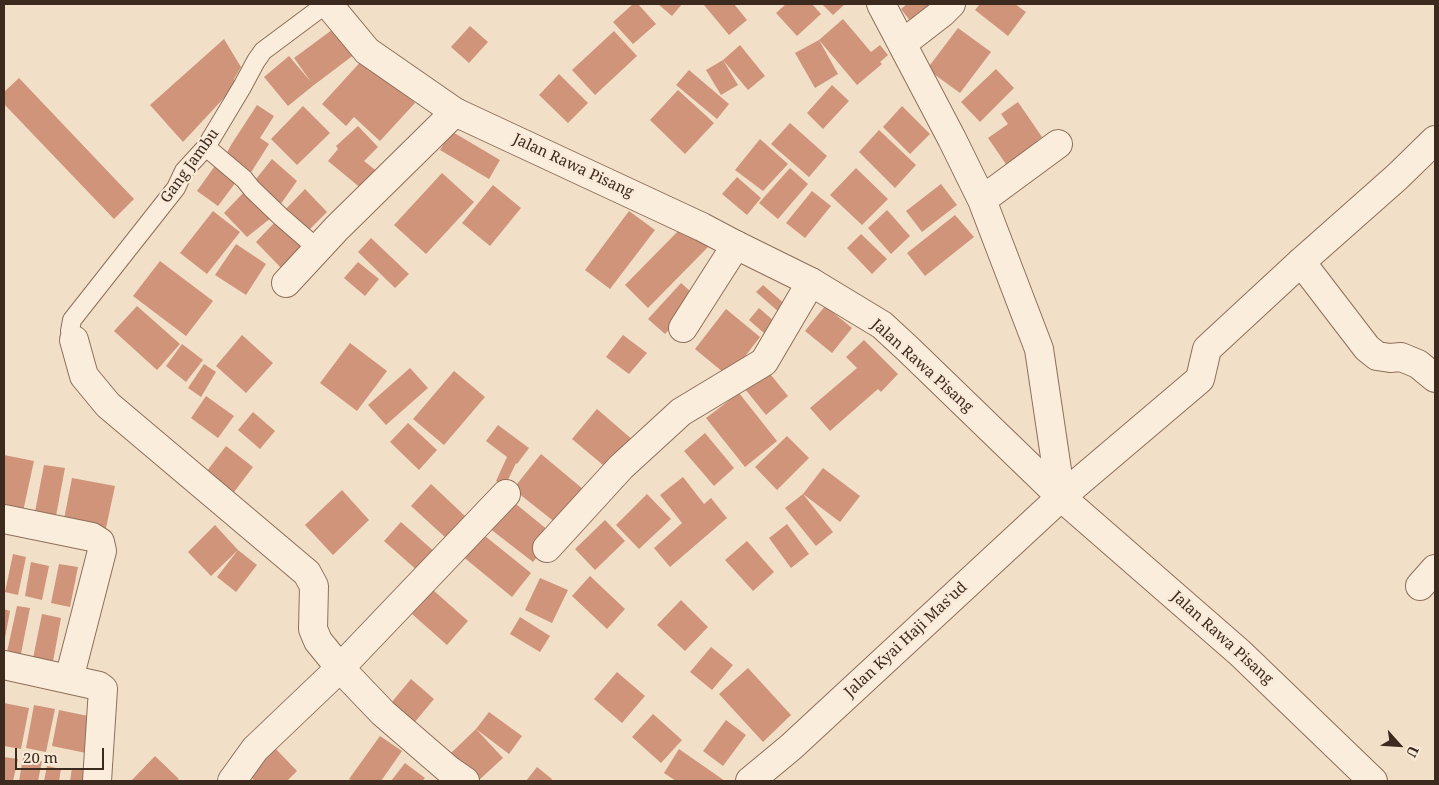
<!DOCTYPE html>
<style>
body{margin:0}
#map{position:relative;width:1439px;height:785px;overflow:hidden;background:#f1dfc7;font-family:"Noto Serif",serif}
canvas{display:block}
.frame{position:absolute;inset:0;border:5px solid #3d2a1f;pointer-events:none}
.north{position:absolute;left:1374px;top:720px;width:50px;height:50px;-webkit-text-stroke:4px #f8ead7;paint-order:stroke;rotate:116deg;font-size:14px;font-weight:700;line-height:20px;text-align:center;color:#3d2a1f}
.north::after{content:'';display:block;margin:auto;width:18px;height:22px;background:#3d2a1f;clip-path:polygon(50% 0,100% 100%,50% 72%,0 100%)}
.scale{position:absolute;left:15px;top:748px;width:89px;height:22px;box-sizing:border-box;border:2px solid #3d2a1f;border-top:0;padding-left:6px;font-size:15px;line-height:18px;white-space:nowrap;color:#3d2a1f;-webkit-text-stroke:4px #f8ead7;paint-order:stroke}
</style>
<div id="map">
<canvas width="1439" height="785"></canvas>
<div class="frame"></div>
<div class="north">U</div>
<div class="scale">20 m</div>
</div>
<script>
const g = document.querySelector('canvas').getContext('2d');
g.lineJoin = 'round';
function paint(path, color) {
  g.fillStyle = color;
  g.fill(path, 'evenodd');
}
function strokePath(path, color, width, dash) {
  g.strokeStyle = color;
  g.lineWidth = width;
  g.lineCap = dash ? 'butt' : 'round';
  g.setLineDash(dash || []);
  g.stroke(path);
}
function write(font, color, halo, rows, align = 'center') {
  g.font = font + ' "Noto Serif",serif';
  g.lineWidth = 4.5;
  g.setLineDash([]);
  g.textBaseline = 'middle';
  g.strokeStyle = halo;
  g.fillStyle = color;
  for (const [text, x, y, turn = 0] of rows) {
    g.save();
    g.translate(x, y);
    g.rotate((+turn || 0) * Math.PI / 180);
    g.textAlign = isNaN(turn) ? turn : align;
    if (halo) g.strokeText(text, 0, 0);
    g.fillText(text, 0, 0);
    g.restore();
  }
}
paint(new Path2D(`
 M633,4H638L656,24L633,44L613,22Z
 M658,4H682L672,16Z
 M705,4H734L747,20L729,35L704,5Z
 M786,4H812L821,14L797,36L776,13Z
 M822,4H845L833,15Z
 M907,4H943L914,26L901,9Z
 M980,4H1015L1026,12L1008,36L975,10Z
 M843,19L871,52L880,45L888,55L880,62L882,64L857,85L819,40Z
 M340,24L359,51L314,85L288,106L264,77L289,56L311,82L294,58Z
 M470,26L488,42L469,63L451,47Z
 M958,28L991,52L960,93L927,69Z
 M614,31L637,56L595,95L572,70Z
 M224,39L241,67L234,79L236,85L183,142L150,105Z
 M819,40L838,74L815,88L795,53Z
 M740,45L765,76L748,90L723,60L738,85L721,95L706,70L723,60Z
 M365,57L415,103L380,141L354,117L346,126L322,104Z
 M996,69L1014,88L980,122L961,102Z
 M689,70L729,104L717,119L676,85Z
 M559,74L588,103L568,123L539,95Z
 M19,78L134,199L114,219L4,104V92Z
 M832,85L849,101L823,129L807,113Z
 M678,90L714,123L685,154L650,120Z
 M1018,102L1042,137L1037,141L1040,145L1008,167L988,138L1008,124L1001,114Z
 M257,105L274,116L260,138L269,144L250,174L224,158L231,145Z
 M303,106L330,133L297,165L271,139Z
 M902,106L930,134L910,154L883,127Z
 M790,123L827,156L809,177L771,144Z
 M358,126L378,147L364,161L383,176L368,194L328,161L338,149L336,146Z
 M879,130L916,165L895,188L859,152Z
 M451,131L500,160L489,179L440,150Z
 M760,139L788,164L763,191L735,170Z
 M272,159L297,181L280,205L252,184Z
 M217,163L239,178L218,206L197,191Z
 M790,168L808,184L778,219L759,203Z
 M856,168L888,199L862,225L830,195Z
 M442,173L474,202L426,254L394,225Z
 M737,177L761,198L747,215L722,194Z
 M941,184L957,205L922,232L906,211Z
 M493,185L521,208L490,246L462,223Z
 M305,189L327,212L304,235L282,213Z
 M246,190L276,214L247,237L224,213Z
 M812,191L831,206L805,238L786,223Z
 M887,210L910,236L891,254L868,228Z
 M213,211L240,232L207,274L180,253Z
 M629,211L655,230L610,289L585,270Z
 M955,215L974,237L925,276L907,253Z
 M277,220L306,250L284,271L256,242Z
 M686,223L709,246L648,308L625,285Z
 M861,234L887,259L872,274L847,248Z
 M371,238L409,274L395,288L358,252Z
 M236,244L266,264L246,295L215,275Z
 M160,261L213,301L186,336L133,296Z
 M358,262L379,279L365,296L344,278Z
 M681,283L698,298L665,334L648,319Z
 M763,285L786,305L780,313L756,292Z
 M137,306L180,344L157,370L114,331Z
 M825,306L852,328L832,353L805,331Z
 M759,308L783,329L773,341L749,320Z
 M726,309L760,337L729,377L695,349Z
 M242,335L273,363L246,393L216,366Z
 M623,335L647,353L629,374L606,357Z
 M864,340L898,374L881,392L878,389L830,431L810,408L857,368L846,357Z
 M350,343L387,371L357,411L320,383Z
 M182,344L203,360L186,382L166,366Z
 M204,364L216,372L201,397L188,388Z
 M410,368L428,388L386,425L368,405Z
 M767,370L788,396L766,415L745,389Z
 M454,371L485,397L444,445L413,419Z
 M739,393L777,441L745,467L706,418Z
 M206,396L234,416L218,438L191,418Z
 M597,409L634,441L609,470L572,439Z
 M253,412L275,431L260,449L238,430Z
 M408,423L437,450L419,470L390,442Z
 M498,425L529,448L517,464L516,463L505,486L496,481L507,457L486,441Z
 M705,433L734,468L714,486L684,451Z
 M787,436L809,458L777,490L755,467Z
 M226,446L253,467L234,492L207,471Z
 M541,454L583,489L556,523L513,489Z
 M4,455L34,461L22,516L4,513Z
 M44,465L65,468L56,516L35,512Z
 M823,468L860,496L840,522L803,494L833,532L816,546L785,508L803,494Z
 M683,477L704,504L711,498L727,518L670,567L654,548L682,523L660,495Z
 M72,478L115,486L106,528L64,519Z
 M431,484L465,516L446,538L411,506Z
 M342,490L369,520L333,555L305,525Z
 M647,494L671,519L639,549L616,525Z
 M511,500L554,535L533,562L489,528Z
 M605,520L625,541L595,570L575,549Z
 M401,522L436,553L419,572L384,541Z
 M787,524L809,554L791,568L769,538Z
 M215,525L238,550L211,576L188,552Z
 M480,532L531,573L512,597L461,555Z
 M747,541L774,572L753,591L725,560Z
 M238,550L257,565L236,592L217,577Z
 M13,554L26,557L18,595L5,592Z
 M31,562L49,566L42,600L25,596Z
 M59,564L78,567L70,607L51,603Z
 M590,576L625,609L607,629L572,596Z
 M540,578L568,590L552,623L525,610Z
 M433,590L468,621L447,645L412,614Z
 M681,600L708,627L685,651L657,625Z
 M17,606L30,608L19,664L5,661Z
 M4,609L10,611L5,638H4Z
 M42,614L61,618L52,667L32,663Z
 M520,617L550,636L540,652L510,634Z
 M711,647L733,665L712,690L690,672Z
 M748,668L791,715L763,742L719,694Z
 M617,672L645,696L622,723L594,699Z
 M411,679L434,699L414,723L391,703Z
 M4,703L29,708L21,749L4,746Z
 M34,705L55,709L46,752L26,748Z
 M59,710L93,717L86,753L52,746Z
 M489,712L522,736L509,754L476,729Z
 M653,714L682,740L661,763L632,737Z
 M726,720L746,735L723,766L703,751Z
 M476,729L503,758L478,781L451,753Z
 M380,736L402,751L381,781H353L349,779Z
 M272,745L297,771L287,781H255L245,772Z
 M679,749L725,781H676L664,773Z
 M155,756L179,779L176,781H131Z
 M4,757L18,759L13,781H4Z
 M23,758L42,761L38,781H19Z
 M405,763L425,778L422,781H391Z
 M47,766L61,769L59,781H44Z
 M537,767L552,779L551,781H526Z
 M72,768L91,772L89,781H70Z`), '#d0947b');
const service = new Path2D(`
 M206,147L244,179L252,189L280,216L318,249
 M74,340L70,331L72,320L176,188L184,171L206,147L242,87L256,61L263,51L326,4`);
const minor = new Path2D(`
 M902,44L942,13L951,4
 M982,200L1058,144
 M1301,262L1367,348L1377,356L1390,358L1401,357L1418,364L1435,378
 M286,283L337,228L455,112
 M683,328L736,245
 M74,340L84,376L108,405L307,573L314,586L313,629L318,641L340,668L383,713L449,770L465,781
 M4,519L92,537L100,542L102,551L69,679
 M547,548L621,467L681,412L764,362L811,282
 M1420,586L1435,569
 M4,665L99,686L103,689L97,781
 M232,781L255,749L340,668L506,494
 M750,781L791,747L1061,497L1039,349L982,200L952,139L881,4`);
const tertiary = new Path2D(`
 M328,4L367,51L455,112L702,227L736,245L811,282L882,325L908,349L1061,497L1240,653L1373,781
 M1061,497L1200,379L1207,349L1301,262L1397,177L1435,140`);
strokePath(service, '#8e6f5b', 20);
strokePath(minor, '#8e6f5b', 30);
strokePath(tertiary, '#8e6f5b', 30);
strokePath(service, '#fbeddb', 18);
strokePath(minor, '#fbeddb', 28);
strokePath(tertiary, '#fbeddb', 28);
write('15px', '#3d2a1f', '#f8ead7', [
 ["Gang Jambu",190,166,-54],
 ["Jalan Rawa Pisang",573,166,25],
 ["Jalan Rawa Pisang",922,366,42],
 ["Jalan Rawa Pisang",1222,638,42],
 ["Jalan Kyai Haji Mas'ud",906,640,-43]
]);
</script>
